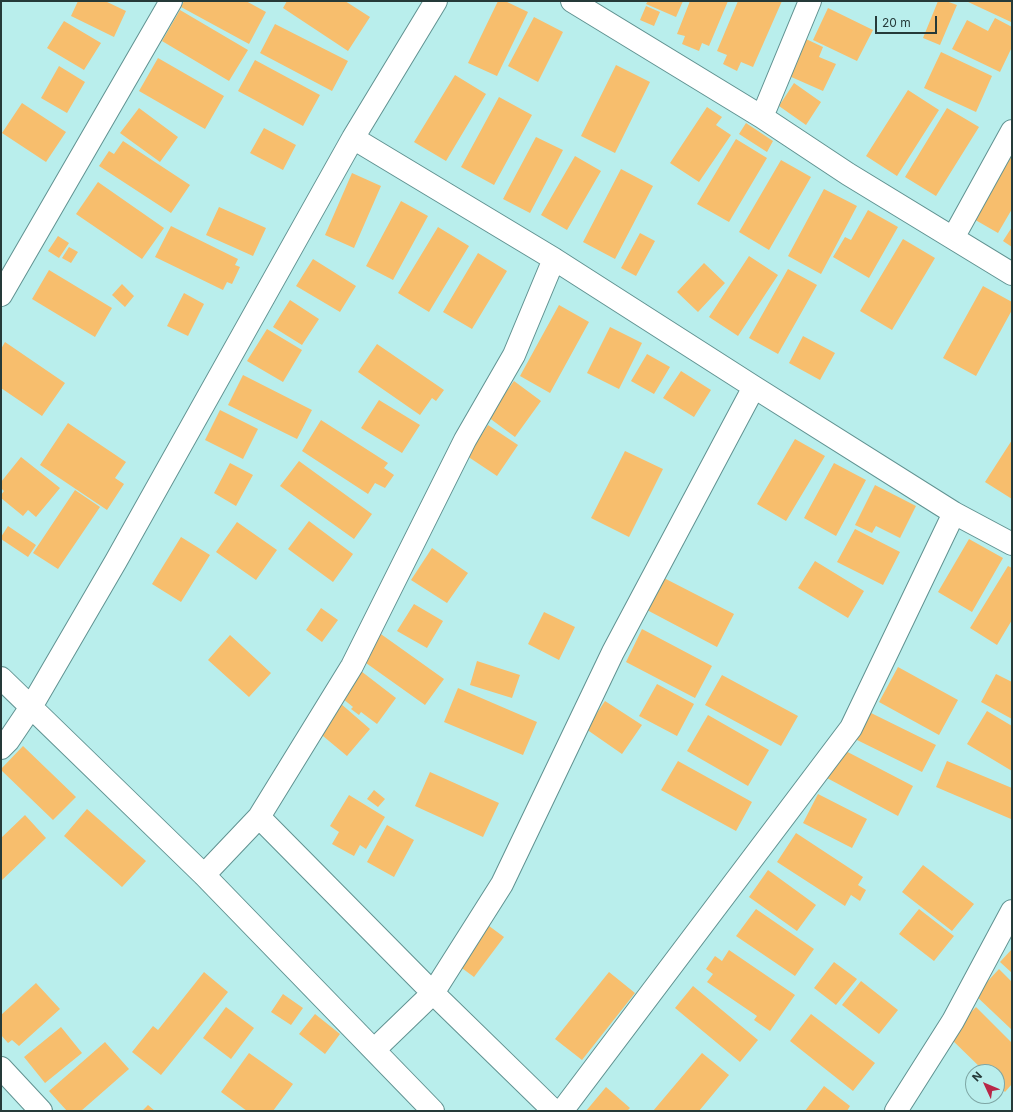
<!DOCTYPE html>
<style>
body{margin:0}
#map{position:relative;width:1013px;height:1112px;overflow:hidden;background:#b9eeec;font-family:Inter,sans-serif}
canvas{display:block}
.frame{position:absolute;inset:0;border:2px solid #253a39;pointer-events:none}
.north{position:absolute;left:965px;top:1064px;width:40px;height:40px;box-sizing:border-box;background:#b9eeec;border:1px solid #7ea6a4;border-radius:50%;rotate:314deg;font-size:11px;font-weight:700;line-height:16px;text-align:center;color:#253a39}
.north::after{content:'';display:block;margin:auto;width:14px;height:18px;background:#b82747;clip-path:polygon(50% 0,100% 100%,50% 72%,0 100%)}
.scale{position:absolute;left:875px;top:16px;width:62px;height:18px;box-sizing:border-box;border:2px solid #253a39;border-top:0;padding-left:5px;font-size:12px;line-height:14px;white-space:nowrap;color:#253a39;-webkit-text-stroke:3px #b9eeec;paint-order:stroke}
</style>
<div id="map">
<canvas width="1013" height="1112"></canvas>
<div class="frame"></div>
<div class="north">N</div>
<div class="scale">20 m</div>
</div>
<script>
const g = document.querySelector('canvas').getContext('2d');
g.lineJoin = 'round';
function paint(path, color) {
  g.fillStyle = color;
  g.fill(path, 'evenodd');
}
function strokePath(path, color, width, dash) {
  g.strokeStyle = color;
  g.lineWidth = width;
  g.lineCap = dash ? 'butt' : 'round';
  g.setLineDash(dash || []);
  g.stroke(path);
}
paint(new Path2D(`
 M78,1H105L126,11L114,37L71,16Z
 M184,1H246L266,12L249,44L181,7Z
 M287,1H345L370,17L348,51L283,8Z
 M498,1H505L528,12L497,76L468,63Z
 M648,1H683L676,17L646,4Z
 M690,1H728L709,46L702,43L699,51L682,44L685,36L677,34Z
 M738,1H782L753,67L741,62L737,71L723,64L727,55L717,51Z
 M938,1H946L957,5L940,45L923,38Z
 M966,1H1012V20L1011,22Z
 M646,6L660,12L654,26L640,20Z
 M828,8L873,30L857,61L813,40Z
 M180,10L248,50L229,81L162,41Z
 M534,17L563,32L538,82L508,66Z
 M995,18L1012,27V47L1000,72L952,49L967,20L988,31Z
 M64,21L101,43L84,70L47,48Z
 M275,24L348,61L332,91L260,53Z
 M806,39L823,47L819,57L836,64L823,91L789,76Z
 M941,52L992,76L976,112L924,88Z
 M158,58L224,96L205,129L139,91Z
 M255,60L320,95L303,126L238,91Z
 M616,65L650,82L615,153L581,136Z
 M59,66L85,82L67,113L41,98Z
 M455,75L486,94L446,161L414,142Z
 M794,83L821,102L806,125L779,106Z
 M908,90L939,110L897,176L866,156Z
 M499,97L532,115L494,185L461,167Z
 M22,103L66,132L46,162L2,133Z
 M707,107L722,117L716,125L731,135L699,182L670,163Z
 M139,108L178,137L160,162L120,133Z
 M947,108L979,127L936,196L905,177Z
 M746,123L773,141L767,152L739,134Z
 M264,128L296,145L283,170L250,153Z
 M536,137L563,150L530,213L503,199Z
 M736,139L767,158L729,222L697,204Z
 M123,141L190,185L171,213L99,166L109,151L114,154Z
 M1012,152V209L998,233L972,218Z
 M575,156L601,171L567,230L541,215Z
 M781,160L811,177L769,250L739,232Z
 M621,169L653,186L615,259L583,242Z
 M352,173L381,186L354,248L325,235Z
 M98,182L164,228L142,259L76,214Z
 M824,189L857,206L821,274L788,256Z
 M401,201L428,216L393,280L366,266Z
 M219,207L266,228L253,256L206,235Z
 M868,210L898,227L869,278L833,257L845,237L851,240Z
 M171,226L238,259L235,265L240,267L232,284L227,282L223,290L155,257Z
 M438,227L469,246L429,312L398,293Z
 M1012,227V247L1003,241Z
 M640,233L655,241L636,276L621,268Z
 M58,236L69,243L59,258L48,251Z
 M903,239L935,258L892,330L860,311Z
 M69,247L78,252L71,263L62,258Z
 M478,253L507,271L472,329L443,312Z
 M749,256L778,275L738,336L709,317Z
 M313,259L356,286L340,312L296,286Z
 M704,263L725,283L698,312L677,292Z
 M788,269L817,285L778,354L749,338Z
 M49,270L112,308L95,337L32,299Z
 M122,284L134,296L125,307L112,295Z
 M983,286L1012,302V310L976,376L943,358Z
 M184,293L204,304L188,336L167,326Z
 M290,300L319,319L302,345L273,327Z
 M559,305L589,322L550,393L520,376Z
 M610,327L642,343L619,389L587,373Z
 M267,329L302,350L283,382L247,361Z
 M803,336L835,353L820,380L789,363Z
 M5,342L65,383L42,416L1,388V349Z
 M377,344L444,390L436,401L432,398L420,415L358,372Z
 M647,354L670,367L654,394L631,381Z
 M681,371L711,390L694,417L663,398Z
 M243,375L312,410L297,439L228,405Z
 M514,381L541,401L515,437L488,417Z
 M379,400L420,425L402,453L361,428Z
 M220,410L258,429L243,459L205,440Z
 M321,420L388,463L384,468L394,475L385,488L375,483L368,494L302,451Z
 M68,423L126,462L115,478L124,484L107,510L40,465Z
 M488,425L518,445L497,476L467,456Z
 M795,439L825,456L786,521L757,504Z
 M1012,440V499L985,482Z
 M625,451L663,469L629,537L591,518Z
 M21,457L60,488L36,517L28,510L23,516L1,498V495L4,491L1,488V482Z
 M299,461L372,514L354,539L280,486Z
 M230,463L253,475L236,506L214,493Z
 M834,463L866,480L836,536L804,518Z
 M875,485L916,506L900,538L876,526L872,533L855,525Z
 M75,490L100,507L58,569L33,553Z
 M309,521L353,554L333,582L288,549Z
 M237,522L277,550L256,580L216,552Z
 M8,526L36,545L28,557L1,539V537Z
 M855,529L900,552L883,585L837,562Z
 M181,537L210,555L181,602L152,584Z
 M969,539L1003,558L972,612L938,592Z
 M432,548L468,573L447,603L411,580Z
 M815,561L864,591L848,618L798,588Z
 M1008,566L1012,568V620L997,645L970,628Z
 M664,578L734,614L717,647L647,610Z
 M414,604L443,621L427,648L397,631Z
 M321,608L338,620L322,642L306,630Z
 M544,612L575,627L559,660L528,644Z
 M642,629L712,666L695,698L626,662Z
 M378,632L444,679L425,705L359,658Z
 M230,635L271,673L249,697L208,660Z
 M477,661L520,675L512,698L470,685Z
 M898,667L958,700L939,735L879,702Z
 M357,668L396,698L377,724L361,712L359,715L351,709L353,707L337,694Z
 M996,674L1012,682V719L981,702Z
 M722,675L798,716L781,746L705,705Z
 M657,684L694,704L677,736L639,716Z
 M458,688L537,722L523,755L444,722Z
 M605,701L642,725L622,754L586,729Z
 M340,703L370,729L347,756L317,731Z
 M987,711L1012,726V771L967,744Z
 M869,712L936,745L922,772L855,739Z
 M708,715L769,750L748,786L687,751Z
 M23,746L76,797L53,820L1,770V769Z
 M838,747L913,786L898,816L827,778L832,768Z
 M678,761L752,802L736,831L661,790Z
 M947,761L1012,788V815L1011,819L936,787Z
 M430,772L499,803L483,837L415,806Z
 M374,790L385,799L378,807L367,799Z
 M818,794L867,819L852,848L803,823Z
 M349,795L385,817L366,849L360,845L354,856L332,844L339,832L330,826Z
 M87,809L146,861L122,887L64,836Z
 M25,815L46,838L1,881V838Z
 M387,825L414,840L394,877L367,862Z
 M796,833L863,877L858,885L866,890L860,901L851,895L845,906L777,862Z
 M923,865L974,904L952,931L902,892Z
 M768,870L816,905L797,931L749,897Z
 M756,909L814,949L795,976L736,936Z
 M919,909L954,936L934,961L899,934Z
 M485,923L504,937L474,977L455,963Z
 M1012,949V973L1000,962Z
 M729,950L795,995L770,1031L754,1020L757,1016L707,982L713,974L706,969L715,956L722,961Z
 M834,962L857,979L836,1005L814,988Z
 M999,969L1012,982V1030L975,995Z
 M204,972L228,992L161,1075L132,1052L153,1026L158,1030Z
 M609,972L635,993L582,1060L555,1039Z
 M861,981L898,1010L879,1034L842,1005Z
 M36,983L60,1009L19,1046L12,1040L8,1043L1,1035V1015Z
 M693,986L758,1040L740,1062L675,1008Z
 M283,994L303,1008L291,1025L271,1012Z
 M226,1007L254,1028L231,1059L203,1038Z
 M976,1007L1012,1043V1084L1005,1092L997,1084V1072H985L948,1036Z
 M315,1014L340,1034L325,1054L299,1034Z
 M811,1014L875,1063L853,1091L790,1041Z
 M61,1027L82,1053L45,1083L24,1057Z
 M105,1042L129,1069L81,1111H67L49,1091Z
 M249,1053L293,1084L273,1111H247L221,1092Z
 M702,1053L729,1075L699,1111H653Z
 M824,1086L850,1106L847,1111H805Z
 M606,1087L630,1108L627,1111H586Z
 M148,1105L155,1111H142Z`), '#f7be6d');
const minor = new Path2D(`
 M572,1L762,117L848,174L1012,274
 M762,117L810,1
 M353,138L554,259L754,387L954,513L1012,544
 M953,238L1012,131
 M1,295L171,1
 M1,678L204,875L433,1111
 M1,748L8,741L31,707L116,561L353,138L436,1
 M259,817L433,993L554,1111
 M204,875L259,817L352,666L465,440L514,355L554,259
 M374,1050L433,993L502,884L613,652L754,387
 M1,1068L41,1111
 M562,1111L851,728L954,513
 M896,1111L953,1021L1012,911`);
strokePath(minor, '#609291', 24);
strokePath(minor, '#fff', 22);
</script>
